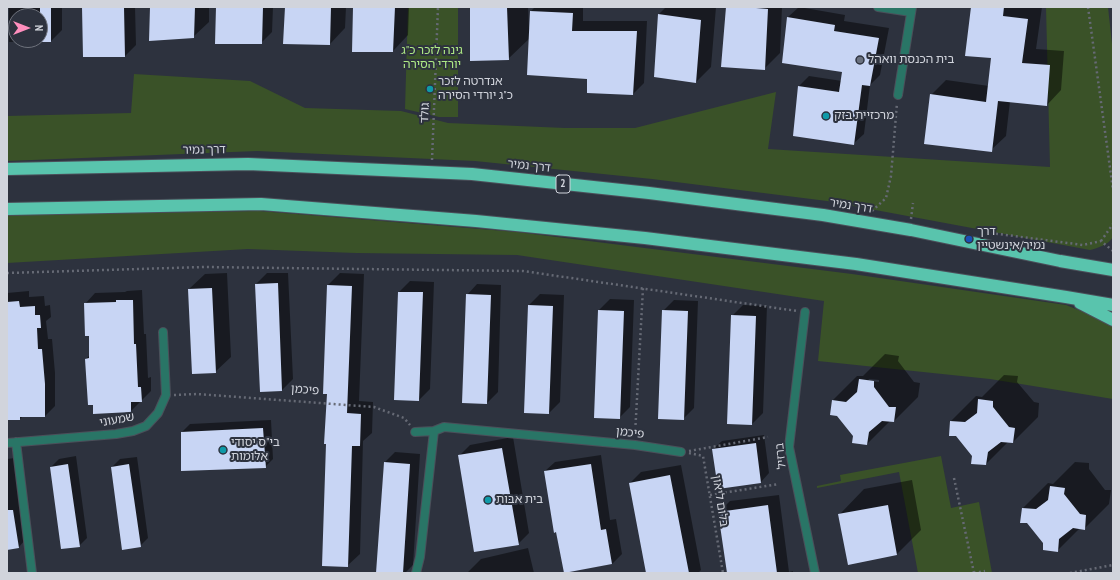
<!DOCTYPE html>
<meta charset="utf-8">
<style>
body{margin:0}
#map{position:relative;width:1120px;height:580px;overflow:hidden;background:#2d323e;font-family:"PT Sans Narrow",sans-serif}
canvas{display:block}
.frame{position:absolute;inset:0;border:8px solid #d1d4dc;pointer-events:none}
.north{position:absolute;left:8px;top:8px;width:40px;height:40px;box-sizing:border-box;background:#2d323e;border:1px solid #6f737d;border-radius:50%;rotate:90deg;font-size:11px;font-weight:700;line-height:16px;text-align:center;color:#d1d4dc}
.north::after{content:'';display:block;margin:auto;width:14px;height:18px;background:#fe8ebd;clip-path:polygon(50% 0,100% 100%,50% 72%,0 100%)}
</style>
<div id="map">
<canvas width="1120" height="580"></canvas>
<div class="frame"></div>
<div class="north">N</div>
</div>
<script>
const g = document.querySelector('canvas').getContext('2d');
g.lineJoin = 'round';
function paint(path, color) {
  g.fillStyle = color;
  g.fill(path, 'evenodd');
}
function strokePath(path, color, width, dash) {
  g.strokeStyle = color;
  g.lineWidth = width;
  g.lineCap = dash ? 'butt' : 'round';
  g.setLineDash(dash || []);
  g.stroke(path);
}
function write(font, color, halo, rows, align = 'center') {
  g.font = font + ' "PT Sans Narrow","Noto Sans Hebrew",sans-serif';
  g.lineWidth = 4;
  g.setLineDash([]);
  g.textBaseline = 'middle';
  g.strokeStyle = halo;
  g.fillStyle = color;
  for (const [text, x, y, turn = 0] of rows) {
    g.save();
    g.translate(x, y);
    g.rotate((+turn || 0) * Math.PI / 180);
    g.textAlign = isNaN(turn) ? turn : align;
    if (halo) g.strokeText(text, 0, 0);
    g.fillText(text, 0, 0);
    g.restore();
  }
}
paint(new Path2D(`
 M408,7H458V117H439L405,109Z
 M1046,7H1108L1113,53V237C1108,245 1098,248 1090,250L827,201L652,179L475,161L257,151L7,161V116L131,113L134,74L250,81L305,108L401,111L448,123L565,128H635L776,92L768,149L1050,167Z
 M259,211L517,232L852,274L1066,305L1113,324V399L990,379L818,361L824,301L517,255L356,253L248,249L7,263V215Z
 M941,456L951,508L979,502L992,573H918L899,472L817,488V486L841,481L840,475Z`), '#3a5228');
paint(new Path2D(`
 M9,7H62V30L51,41L9,42ZM16,16H40V40H16Z
 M83,7H135L136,45L125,56Z
 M151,7H209V22L193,37Z
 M217,7H273L272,32L261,43Z
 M286,7H346L345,28L330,44Z
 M354,7H409L408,35L393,51Z
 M471,7H528L529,28H530L531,11L535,7H583V21H647L644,83L633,94L588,78L530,38L508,59Z
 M666,7H716L711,67L696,82L655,76L659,14Z
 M727,7H782L780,53L764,69Z
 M799,7L845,15L844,21L889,28L880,75L870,85L864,134L853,144L794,135L799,86L809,76L842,81L844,71L788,17Z
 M971,7H1042L1036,49L1064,51L1061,90L1047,105L1010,101L1006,136L991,150L931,95L946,80L989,86L992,57Z
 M227,273L231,357L215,372L189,289L205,274Z
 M267,273H288L293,379L282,390L256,284Z
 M340,273L364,274L359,401L373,402L372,433L363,441L360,554L347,566L328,285Z
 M410,281L434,282L430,389L419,400L395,399L399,292Z
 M477,284L501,285L498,392L487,403L467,295Z
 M142,290L144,334H146L148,378L151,377V391L131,411L86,359L90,355L89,335L85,304L95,293L125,292L127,291Z
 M29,291V297L44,296L45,306L50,305L51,317L46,321L48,339H52L55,373V406L45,416H23L20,419H7V293Z
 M540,294L564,295L560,402L549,413L525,412L529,305Z
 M610,299L634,300L630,407L619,418L599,310Z
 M674,300L698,301L694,408L683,419L663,311Z
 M743,305L767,306L763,413L752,424L728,423L732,316Z
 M885,354L899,356L898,361L914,382L920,383L918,397L894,421H890L867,444L854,435L832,401L857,376H863ZM869,379L879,380V382L868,381Z
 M1004,375L1018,376L1017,382L1034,402L1039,403L1038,417L1013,442L1009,441L986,464L973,456L956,435H950L951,421L976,396L982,397Z
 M271,420L273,459L265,467L182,432L190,424Z
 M764,435L769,473L761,482L713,449L722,441Z
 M513,437L529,533L518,544L459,456L470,445Z
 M395,452L420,454L413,565L405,573H377L384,463Z
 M601,455L610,520L616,519L622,554L612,564L564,572L545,471L555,462Z
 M76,456L87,538L79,546L51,467L59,459Z
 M137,457L148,538L140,546L112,467L120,459Z
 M15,458L26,539L18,548L7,549V459Z
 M1075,462L1089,463V469L1105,490H1111L1109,504L1084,529L1080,528L1057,551L1044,543L1028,522H1022L1023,508L1048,483L1053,484Z
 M681,465L701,570L698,573H647L630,483L641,472Z
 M912,480L921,530L896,555L840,514L864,489Z
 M779,495L789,572L793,571V573H728L719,512L730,501Z
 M528,548L534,573H467L481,559Z`), '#0007');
paint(new Path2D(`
 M40,7H51V42H40Z
 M82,7H124L125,57H83Z
 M150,7H195L194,38L149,41Z
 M216,7H263L262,44H215Z
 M285,7H331L330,45L283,44Z
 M353,7H395L393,52H352Z
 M470,7H507L509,60L470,61Z
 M726,7H744L768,9L765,70L721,67Z
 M971,7H1004L1003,16L1028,19L1022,63L1050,65L1047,106L998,101L992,152L924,144L930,94L986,102L991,58L965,56Z
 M530,11L573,13L572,31H637L633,95L587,93V79L527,75Z
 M658,14L701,20L696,83L654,77Z
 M787,17L835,25L834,31L879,38L870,86L862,85L854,145L793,136L798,86L839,92L842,72L782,63Z
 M278,283L282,391L260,392L255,284Z
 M327,285L352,286L347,413L361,414L360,446H352L348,567L322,566L326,444H324L327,394H323Z
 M212,288L216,373L192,374L188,289Z
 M398,292H423L419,401L394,400Z
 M466,294L491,295L487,404L462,403Z
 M116,300H133L134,344H136L138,387H141L142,402H131V412L93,414V405H88L85,359L89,358V336H85L84,303L116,302Z
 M19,301L20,307L35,306V315H40L41,328H37L38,349H42L45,384V417H20V420H7V302Z
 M528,305L553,306L549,414L524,413Z
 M598,310L624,311L620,419L594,418Z
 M662,310L688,311L684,420L658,419Z
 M731,315L756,316L752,425L727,424Z
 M859,379L874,381V387L889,407H896L894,422L882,421L869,432L867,445L852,443L853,436L837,416L830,415L832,400L846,402L857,392Z
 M978,399L993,401V407L1009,427L1015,428L1013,443L1001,442L988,452L986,465L971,464L972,456L956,436H949L950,421L965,422L977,413Z
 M263,428L266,468L181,471V432Z
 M756,443L761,483L718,489L712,449Z
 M502,448L519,545L474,552L458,455Z
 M384,462L410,464L403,573H376Z
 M68,464L80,547L61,549L50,467Z
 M129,464L141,547L122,550L111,467Z
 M591,464L601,530L606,529L612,564L564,573L556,532L554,533L544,471Z
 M670,475L689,573H646L629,483Z
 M1050,486L1065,488L1064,494L1080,514L1086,515L1085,530L1073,528L1059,539L1058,552L1043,550V543L1027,523H1020L1022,508L1036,509L1048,500Z
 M768,505L777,573H727L718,512Z
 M888,505L897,555L848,565L838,514Z
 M7,510H13L19,548L7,550Z`), '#c8d5f4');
const street = new Path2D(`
 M878,7L911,12
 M898,95L912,7
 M805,312L789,447L815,573
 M415,432L434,431L444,427L635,445L681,452
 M16,442L32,573
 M7,443L116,434L133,431L146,426L158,413L166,395L163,332
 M416,573L420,557L434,431`);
const highway = new Path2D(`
 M7,169L248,164L472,174L649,193L823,215L911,230L1060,261L1113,270
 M7,209L261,204L476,221L645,238L856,264L1066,297L1113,305
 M1080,303L1113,320`);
strokePath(street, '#4b4f5a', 10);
strokePath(highway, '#4b4f5a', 14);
strokePath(new Path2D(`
 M1088,7L1113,190
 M432,160L438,7
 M872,211L886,198L891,176L897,103
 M911,219L913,203
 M991,233L1083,245L1101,241L1113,251
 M1101,241L1113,224
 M7,273L204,267L523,271L797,311
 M174,395L197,394L374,407L404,418L410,425
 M635,435L643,288
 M689,451L768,437
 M689,453L703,456L723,573
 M954,478L974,573
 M710,495L779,484
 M974,573L985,571
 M1070,573L1113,565`), '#666a75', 2.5, [2, 3]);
strokePath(street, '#297566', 8);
strokePath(highway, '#59c4ad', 12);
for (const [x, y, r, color] of [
 [860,60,4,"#6b7280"],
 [430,89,4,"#0f9aa8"],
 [826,116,4,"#0f9aa8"],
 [969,239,4,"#1a4fb4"],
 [223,450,4,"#0f9aa8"],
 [488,500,4,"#0f9aa8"]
]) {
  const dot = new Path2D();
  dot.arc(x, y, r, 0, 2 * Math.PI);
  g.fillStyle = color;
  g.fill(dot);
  strokePath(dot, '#2d323e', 1.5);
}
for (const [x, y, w] of [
 [563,184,14]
]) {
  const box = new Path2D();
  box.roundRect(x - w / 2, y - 9, w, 18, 3);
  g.fillStyle = '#2d323e';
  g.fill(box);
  strokePath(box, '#d1d4dc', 1);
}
write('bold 11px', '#d1d4dc', null, [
 ["2",563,184]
]);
write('12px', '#aee985', '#2d323e', [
 ["גינה לזכר כ\"ג",432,51],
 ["יורדי הסירה",432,65]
]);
write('12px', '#d1d4dc', '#2d323e', [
 ["בית הכנסת וואהל",868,60],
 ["אנדרטה לזכר",438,82],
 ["כ\"ג יורדי הסירה",438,96],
 ["מרכזיית בזק",834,116],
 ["דרך",977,232],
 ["נמיר/אינשטיין",977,246],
 ["בי\"ס יסודי",231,443],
 ["אלומות",231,457],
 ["בית אבות",496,500]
], 'left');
write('12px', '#d1d4dc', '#2d323e', [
 ["גולד",425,113,-88],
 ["דרך נמיר",204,150,-1],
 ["דרך נמיר",529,166,6],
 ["דרך נמיר",851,206,9],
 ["פיכמן",305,390,4],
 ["שמעוני",117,420,-10],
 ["פיכמן",630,433,6],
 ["ברזיל",781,456,-96],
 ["בלום ליאון",720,501,81]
]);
</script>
